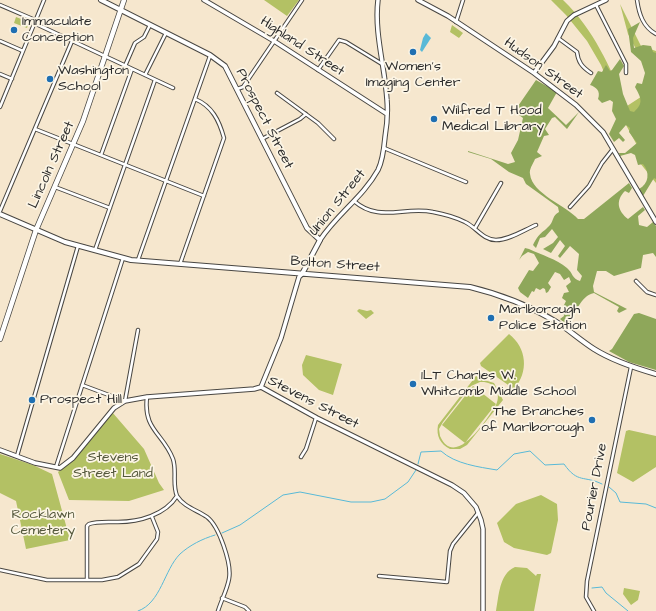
<!DOCTYPE html>
<style>
body{margin:0}
canvas{display:block;background:#f6e7ce}
</style>
<canvas width="656" height="611"></canvas>
<script>
const g = document.querySelector('canvas').getContext('2d');
g.lineJoin = 'round';
function paint(path, color) {
  g.fillStyle = color;
  g.fill(path, 'evenodd');
}
function strokePath(path, color, width, dash) {
  g.strokeStyle = color;
  g.lineWidth = width;
  g.lineCap = dash ? 'butt' : 'round';
  g.setLineDash(dash || []);
  g.stroke(path);
}
function write(font, color, halo, rows, align = 'center') {
  g.font = font + ' "Architects Daughter",sans-serif';
  g.lineWidth = 3.5;
  g.setLineDash([]);
  g.textBaseline = 'middle';
  g.strokeStyle = halo;
  g.fillStyle = color;
  for (const [text, x, y, turn = 0] of rows) {
    g.save();
    g.translate(x, y);
    g.rotate((+turn || 0) * Math.PI / 180);
    g.textAlign = isNaN(turn) ? turn : align;
    if (halo) g.strokeText(text, 0, 0);
    g.fillText(text, 0, 0);
    g.restore();
  }
}
paint(new Path2D(`
 M264,0H299L287,16Z
 M551,0H563C595,31 609,66 627,106L656,87V183L640,163L645,160L626,125L601,65L587,41L566,15Z
 M620,4L641,46L656,51V70L644,64L628,34Z
 M16,17L29,22L27,28L14,23Z
 M452,25L463,33L459,38L450,32Z
 M359,309L367,311L371,310L374,313L366,319L357,311Z
 M509,334C527,348 529,372 514,389L481,366L480,363Z
 M306,355L342,364L333,395L319,390L303,375L302,365Z
 M476,376L481,379L494,383L503,400L467,445L460,449H450C440,444 436,436 438,425ZM480,382C494,381 502,392 496,405C487,419 455,470 440,436L439,429L443,422L471,386Z
 M473,386L496,404L465,443L442,425Z
 M112,412L144,449L159,483L164,490L129,501L69,500L58,472L74,459Z
 M629,430L656,436V467L633,482L617,473L626,431Z
 M0,454L33,465L52,474L70,540L26,549L16,501L0,493Z
 M541,495L557,504L558,520L551,553L547,555L514,548L504,542L497,523L516,504Z
 M515,567L527,568L536,576L537,574H541L534,611H496C499,596 499,574 515,567Z
 M624,588L640,591L638,600L631,605L623,594Z`), '#b3c164');
paint(new Path2D(`
 M640,22L633,38L634,48L643,45L651,46L653,52L656,53V179L654,178L643,196L639,189C649,184 650,172 643,164L638,165L635,155L631,153L620,156L619,153H625L637,143L629,132L630,128L626,125L619,133L625,140L623,142L619,138L614,142L609,134L616,119L612,111L613,102L610,100L602,103L598,99C601,91 596,87 590,85L598,71L602,72L606,65L610,71L612,70L620,59L624,66L619,74L623,94L630,111L634,112C644,103 641,98 635,87L637,83L642,84L645,73L641,61L631,52L628,29Z
 M536,80L557,92L548,108L566,125L579,112L567,129L555,117L552,118L545,129L549,135L544,136L537,152L542,156L535,159C533,164 529,169 530,174C532,194 567,206 578,219H584L629,183L632,188L629,193L625,191C615,201 618,211 628,219L643,207L645,210L638,216L639,225L647,227L653,222L656,226V257L653,253L643,255L641,268L614,276L606,271H597L593,286L594,292L627,309L619,313L617,311L619,307L594,293C580,296 576,314 567,325L560,319L564,316L563,307L566,301L562,298L564,293L569,292L566,286L571,282L569,277L564,280L560,274L555,272L548,283L551,287L548,292L546,293L545,289L543,288L540,290L536,288L534,292L532,291L528,298L520,292L518,288L529,270L533,271L539,263L534,254L528,252L522,256L519,260L525,248L529,249C542,255 556,259 567,268C573,273 572,279 580,281L582,276L577,270L579,254L570,246L560,258L558,256L565,246L560,240L551,253L543,249L553,243L558,237L552,229L545,237L540,238L536,248L533,245C540,231 542,234 550,225C554,220 552,216 559,212L558,207L526,184L523,178L509,172L491,159L468,152V151L508,164L515,162L511,153L518,140L523,118L519,115L516,109Z
 M639,313L656,319V370L629,362L609,351L612,349L634,314Z`), '#8ea75a');
paint(new Path2D(`
 M426,33L431,38L422,52L420,50L423,38Z`), '#58b9d7');
strokePath(new Path2D(`
 M418,464L421,452L441,451C455,464 479,467 497,470L514,454L530,451L545,465L564,464C578,484 584,475 602,484
 M609,487L616,493L620,502L646,504L656,508
 M222,533L240,525L283,495L300,492L351,502H371L385,499L408,482L416,470
 M592,588L602,587L606,593L628,611
 M138,611C161,603 164,570 180,554C190,545 202,539 215,535`), '#58b9d7', 1);
const minor = new Path2D(`
 M637,0C639,14 643,27 656,34
 M0,5L35,20
 M596,5L626,64V73
 M456,22L463,0
 M34,23L173,88
 M558,38L577,52C578,62 582,67 591,73
 M0,41L23,51
 M125,66L135,43L144,37L150,25
 M318,70L339,40L346,42L382,64
 M0,74L12,79
 M145,75L166,33
 M237,89L243,87L302,0
 M277,93L318,123L334,139
 M0,107L44,0
 M35,129L204,196
 M262,139L300,119L306,114
 M384,148L466,182
 M101,155L132,69
 M55,187L110,208
 M354,201C379,223 404,206 433,212C444,214 455,217 465,222C476,227 483,240 496,240C509,240 524,230 536,225
 M570,207L589,186L602,163L613,149
 M0,211L72,41
 M475,228L501,183
 M95,250L155,80
 M138,260L210,56
 M180,264L224,138C219,120 212,106 195,99
 M636,281L647,292L656,295
 M82,385L125,401L138,330
 M17,456L78,246
 M301,457L306,449L316,418
 M56,467L123,258
 M177,496C184,507 197,510 207,517C219,526 232,564 229,579C227,590 221,601 218,611
 M0,570L47,580H102L118,577L139,564L157,539L158,532L152,517
 M379,576L447,582L450,551L453,544L478,513
 M87,580V526L89,524C97,521 109,522 118,522C139,522 165,515 177,496C172,484 177,471 173,459C163,433 143,430 147,397
 M222,598L245,607L249,611
 M594,611L586,597L587,581L631,367`);
const tertiary = new Path2D(`
 M204,0L274,41L387,114
 M418,0L448,16L534,73L576,105L603,132L656,222
 M534,73L554,46L567,21L574,15L606,0
 M320,240C337,214 363,197 378,170C383,160 384,148 385,137C387,125 388,112 387,100C385,67 374,33 378,0
 M261,387L281,338L299,277L302,274
 M0,450L35,463L60,468L73,458L114,408L125,401L147,397L254,389L261,387L317,418L452,485L464,493L476,507L481,520L483,529V611`);
const secondary = new Path2D(`
 M101,0L210,55L225,66L307,228L320,240L302,274
 M0,214L65,242L131,260L470,287C499,294 528,305 555,321C568,329 580,340 594,349C613,361 635,368 656,374`);
const primary = new Path2D(`
 M0,339L36,230L83,121L124,0`);
strokePath(minor, '#494743', 4.5);
strokePath(tertiary, '#494743', 5.5);
strokePath(secondary, '#494743', 6);
strokePath(primary, '#494743', 6);
strokePath(minor, '#fff', 2.5);
strokePath(tertiary, '#fff', 3.5);
strokePath(secondary, '#fff', 4);
strokePath(primary, '#fff', 4.5);
for (const [x, y, r, color] of [
 [14,30,4,"#1f6fb2"],
 [413,52,4,"#1f6fb2"],
 [50,79,4,"#1f6fb2"],
 [434,119,4,"#1f6fb2"],
 [491,318,4,"#1f6fb2"],
 [413,384,4,"#1f6fb2"],
 [32,400,4,"#1f6fb2"],
 [592,420,4,"#1f6fb2"]
]) {
  const dot = new Path2D();
  dot.arc(x, y, r, 0, 2 * Math.PI);
  g.fillStyle = color;
  g.fill(dot);
  strokePath(dot, '#fcf5e5', 1.5);
}
write('14px', '#2b2b2b', '#fcf5e5', [
 ["Immaculate",22,22],
 ["Conception",22,38],
 ["Women's",413,67,"center"],
 ["Imaging Center",413,83,"center"],
 ["Washington",58,71],
 ["School",58,87],
 ["Wilfred T Hood",442,111],
 ["Medical Library",442,127],
 ["Marlborough",499,310],
 ["Police Station",499,326],
 ["1LT Charles W.",421,376],
 ["Whitcomb Middle School",421,392],
 ["Prospect Hill",40,400],
 ["The Branches",584,412,"right"],
 ["of Marlborough",584,428,"right"]
], 'left');
write('14px', '#2b2b2b', '#fcf5e5', [
 ["Highland Street",302,47,33],
 ["Hudson Street",543,69,36],
 ["Prospect Street",264,119,63],
 ["Lincoln Street",52,165,-66],
 ["Union Street",338,203,-51],
 ["Bolton Street",335,265,4],
 ["Stevens Street",313,403,27],
 ["Pourier Drive",595,487,-79]
]);
write('14px', '#54583c', '#fcf5e5', [
 ["Stevens",113,458],
 ["Street Land",113,474],
 ["Rocklawn",43,515],
 ["Cemetery",43,531]
]);
</script>
